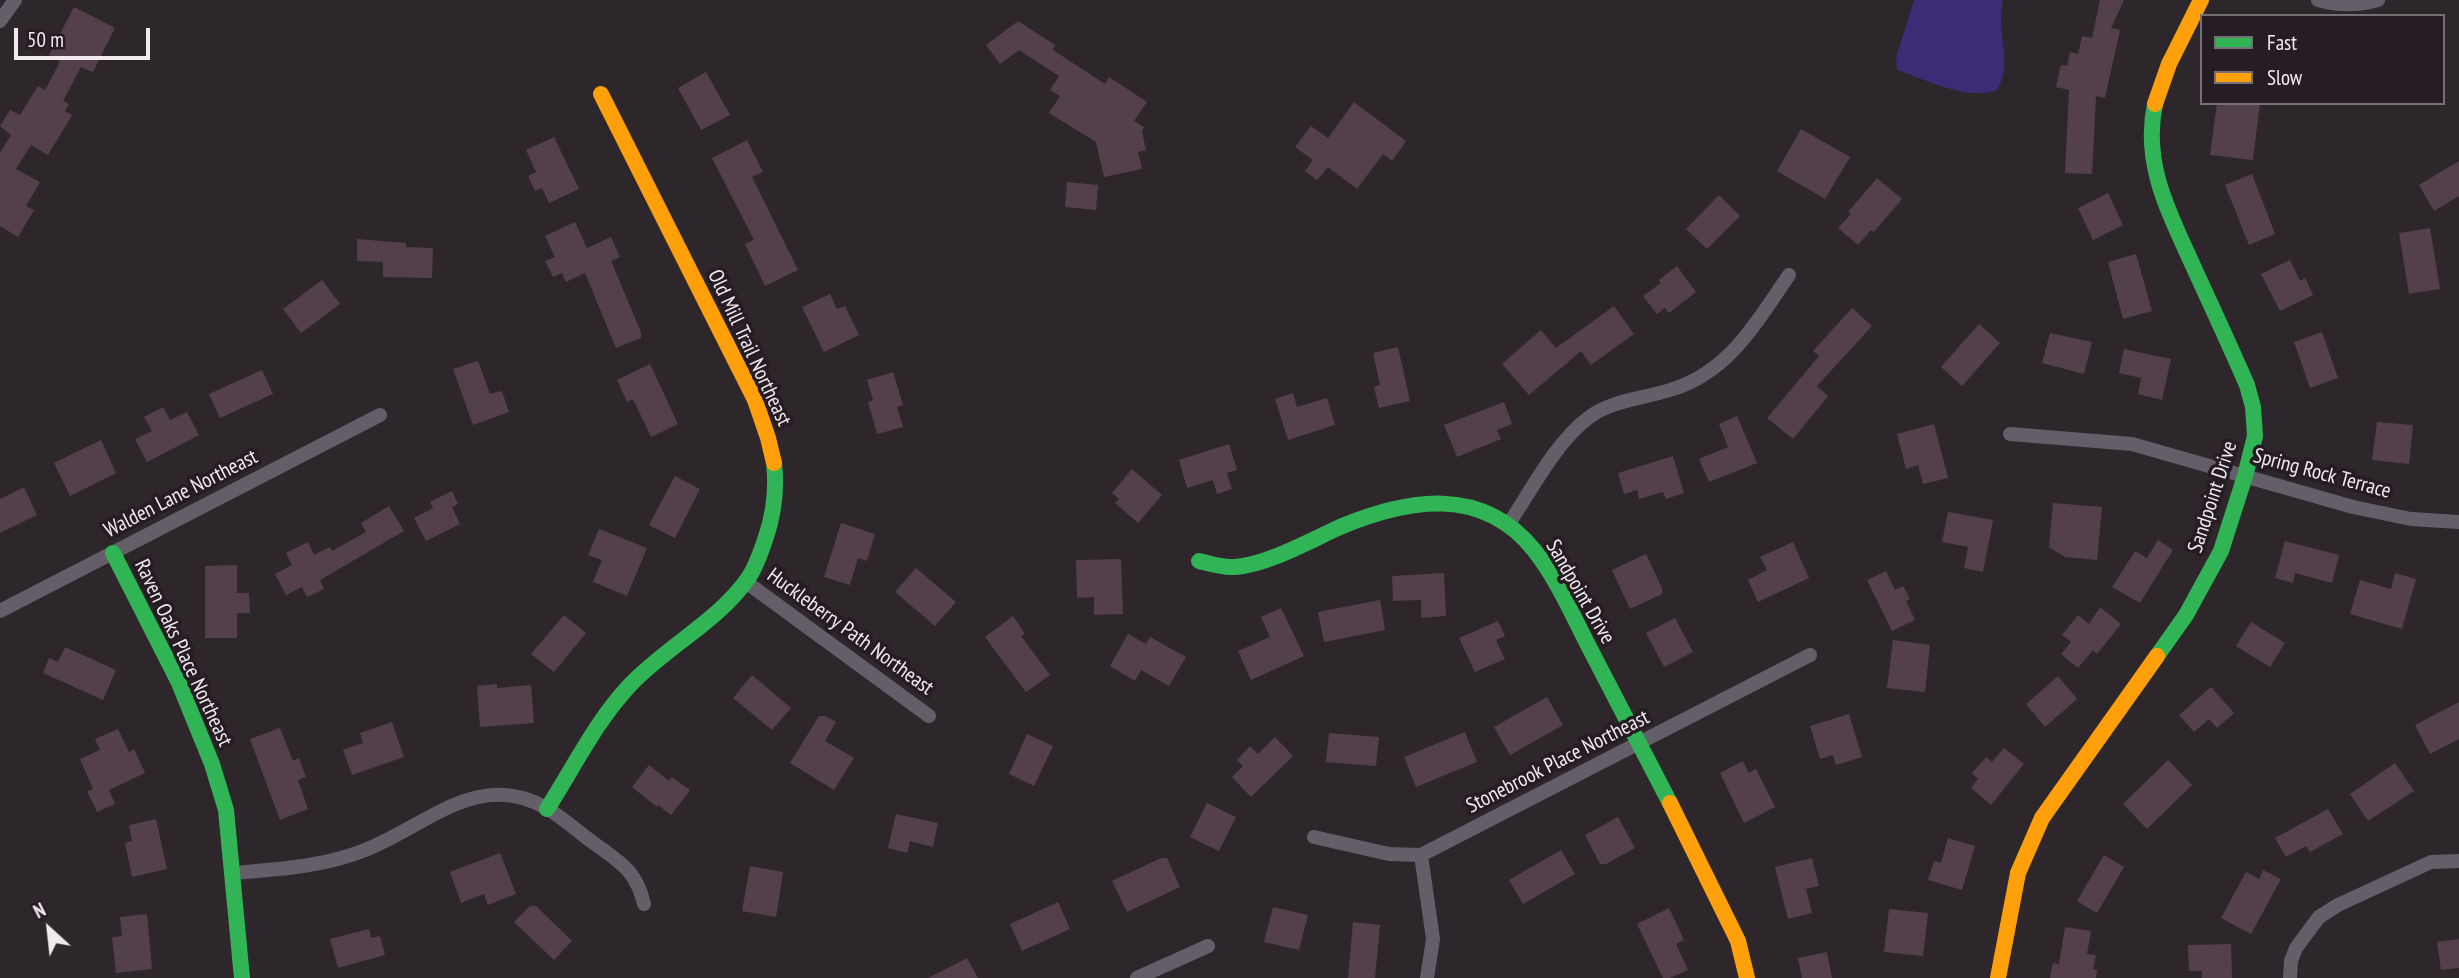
<!DOCTYPE html>
<style>
body{margin:0}
#map{position:relative;width:2459px;height:978px;overflow:hidden;background:#2d272c;font-family:"PT Sans Narrow",sans-serif}
canvas{display:block}
.legend{position:absolute;left:2200px;top:14px;width:245px;height:91px;box-sizing:border-box;background:#251c24;border:2px solid #776f76;margin:0;padding:9px 12px;list-style:none;font-size:21px;color:#f1ebf0}
.legend li{display:flex;align-items:center;gap:14px;height:35px}
.legend b{width:35px;border:2px solid #776f76}
.north{position:absolute;left:14px;top:894px;width:70px;height:70px;-webkit-text-stroke:5px #251c24;paint-order:stroke;rotate:333deg;font-size:19px;font-weight:700;line-height:28px;text-align:center;color:#f1ebf0}
.north::after{content:'';display:block;margin:auto;width:24px;height:32px;background:#f1ebf0;clip-path:polygon(50% 0,100% 100%,50% 72%,0 100%)}
.scale{position:absolute;left:14px;top:28px;width:136px;height:32px;box-sizing:border-box;border:4px solid #f1ebf0;border-top:0;padding-left:9px;font-size:21px;line-height:24px;white-space:nowrap;color:#f1ebf0;-webkit-text-stroke:5px #251c24;paint-order:stroke}
</style>
<div id="map">
<canvas width="2459" height="978"></canvas>
<ul class="legend">
<li><b style="height:9px;background:#30b455"></b>Fast</li>
<li><b style="height:9px;background:#ff9f0a"></b>Slow</li>
</ul>
<div class="north">N</div>
<div class="scale">50 m</div>
</div>
<script>
const g = document.querySelector('canvas').getContext('2d');
g.lineJoin = 'round';
function paint(path, color) {
  g.fillStyle = color;
  g.fill(path, 'evenodd');
}
function strokePath(path, color, width, dash) {
  g.strokeStyle = color;
  g.lineWidth = width;
  g.lineCap = dash ? 'butt' : 'round';
  g.setLineDash(dash || []);
  g.stroke(path);
}
function write(font, color, halo, rows, align = 'center') {
  g.font = font + ' "PT Sans Narrow",sans-serif';
  g.lineWidth = 7;
  g.setLineDash([]);
  g.textBaseline = 'middle';
  g.strokeStyle = halo;
  g.fillStyle = color;
  for (const [text, x, y, turn = 0] of rows) {
    g.save();
    g.translate(x, y);
    g.rotate((+turn || 0) * Math.PI / 180);
    g.textAlign = isNaN(turn) ? turn : align;
    if (halo) g.strokeText(text, 0, 0);
    g.fillText(text, 0, 0);
    g.restore();
  }
}
paint(new Path2D(`
 M1914,0H2003C1995,31 2014,62 1997,90C1965,101 1928,80 1897,70L1896,58Z`), '#3c2c76');
paint(new Path2D(`
 M2100,0H2124L2111,28L2120,30L2105,98L2096,96L2092,174L2065,173L2069,90L2056,87L2061,65L2067,66L2070,52L2078,54L2082,36L2092,38Z
 M74,7L115,28L93,72L81,67L63,101L69,104L65,111L72,115L48,155L31,145L16,169L40,182L26,206L34,210L18,237L0,226V153L11,135L0,126L10,110L20,115L38,86L45,90L60,62L49,55Z
 M1018,21L1055,45L1053,50L1105,84L1109,77L1147,102L1134,121L1144,127L1142,131L1146,150L1138,152L1142,169L1104,177L1096,142L1049,113L1060,96L1050,90L1059,76L1019,50L1000,64L986,45Z
 M706,72L730,115L701,130L678,88Z
 M1354,102L1406,141L1392,161L1383,154L1357,189L1328,167L1317,180L1305,171L1313,160L1295,147L1311,126L1328,138Z
 M2217,103H2260L2253,160L2210,155Z
 M1801,129L1850,157L1825,199L1777,171Z
 M554,137L579,189L549,203L542,188L535,191L528,176L536,172L526,150Z
 M747,140L763,172L752,177L798,270L765,286L745,244L754,240L712,158Z
 M2459,161V196L2434,211L2419,185Z
 M2252,174L2275,234L2249,245L2225,185Z
 M1877,178L1902,199L1874,232L1871,230L1858,245L1838,228L1851,214L1848,212Z
 M1067,182L1098,185L1096,210L1065,207Z
 M2108,193L2123,225L2093,240L2078,208Z
 M1719,195L1740,216L1707,249L1686,229Z
 M575,222L587,248L611,237L620,257L611,261L641,332V338L616,348L585,273L566,282L562,273L553,277L545,261L555,257L545,236Z
 M2430,228L2440,289L2409,294L2399,233Z
 M357,239L406,243V247L433,248L432,278L383,277V262L357,261Z
 M2136,254L2152,311L2123,319L2108,262Z
 M2290,260L2300,281L2305,278L2313,295L2280,311L2261,274Z
 M1677,266L1696,292L1669,313L1665,308L1657,314L1643,296L1661,283L1659,280Z
 M322,280L340,304L301,333L283,309Z
 M830,294L837,309L845,306L859,335L824,352L802,307Z
 M1614,306L1634,334L1591,365L1581,351L1529,395L1502,364L1541,330L1556,348Z
 M1852,308L1872,326L1817,386L1828,396L1793,439L1767,418L1819,356L1813,351Z
 M1979,324L2000,343L1962,386L1941,367Z
 M2322,332L2338,378L2310,388L2294,342Z
 M2050,333L2092,342L2084,374L2042,363Z
 M1398,347L1410,401L1379,408L1374,387L1380,385L1373,353Z
 M2124,349L2171,359L2162,400L2138,394L2141,378L2119,373Z
 M478,361L490,394L502,391L509,412L473,425L453,369Z
 M650,364L678,424L651,437L633,399L627,402L617,380Z
 M262,370L273,394L220,418L209,394Z
 M893,372L903,405L897,407L903,427L877,434L868,402L873,400L867,380Z
 M1293,393L1297,407L1327,398L1335,425L1288,440L1275,399Z
 M1504,402L1512,424L1497,430L1501,439L1457,457L1444,425Z
 M163,407L170,420L187,412L199,435L147,462L135,439L152,431L144,417Z
 M1737,416L1757,463L1709,482L1699,459L1728,447L1719,424Z
 M2377,422L2413,425L2409,464L2372,460Z
 M1934,424L1948,478L1923,484L1918,465L1906,469L1897,434Z
 M101,440L116,473L70,496L54,463Z
 M1229,444L1237,470L1227,473L1232,489L1217,494L1213,480L1187,488L1179,460Z
 M1673,456L1684,493L1666,499L1663,492L1639,499L1637,490L1624,494L1618,473Z
 M1132,469L1162,495L1138,523L1115,503L1119,499L1112,493Z
 M675,476L700,489L675,538L649,525Z
 M24,487L37,515L0,533V499Z
 M452,491L458,504L452,507L460,524L426,541L414,518L433,508L430,502Z
 M2053,503L2102,507L2097,560L2065,557L2049,547Z
 M389,506L404,531L320,580L324,589L307,597L302,587L286,595L275,574L292,565L286,553L308,542L314,555L330,547L332,551L366,532L361,523Z
 M1948,512L1993,520L1983,572L1964,568L1968,547L1942,542Z
 M841,523L875,534L867,561L858,558L850,585L824,577Z
 M599,529L647,548L627,596L593,582L602,560L588,555Z
 M2158,540L2173,550L2140,603L2112,587L2135,551L2147,558Z
 M2285,541L2339,555L2332,583L2295,573L2293,583L2275,578Z
 M1793,542L1809,578L1758,602L1748,580L1767,570L1760,557Z
 M1646,554L1662,588V594L1630,609L1612,570Z
 M1121,559L1123,614L1094,615V597L1077,598L1076,560Z
 M237,565V593H249L250,613H237V638H205V566Z
 M916,568L956,602L935,626L895,592Z
 M1886,571L1895,590L1903,586L1910,599L1906,601L1915,620L1892,631L1867,580Z
 M1444,573L1446,616L1421,618V600L1393,601L1392,576Z
 M2395,573L2416,579L2402,629L2350,614L2360,580L2391,589Z
 M1380,600L1385,630L1324,642L1318,612Z
 M2100,607L2121,624L2097,654L2093,650L2078,668L2061,654L2071,642L2062,635L2078,615L2089,624Z
 M1281,608L1304,656L1251,680L1238,651L1270,637L1261,617Z
 M564,615L586,633L554,672L531,654Z
 M1013,616L1025,634L1021,636L1050,675L1026,692L985,637Z
 M1675,618L1693,652L1664,667L1646,633Z
 M1498,621L1505,636L1496,640L1505,659L1475,672L1459,638Z
 M2251,622L2285,643L2270,667L2236,646Z
 M1128,634L1146,644L1150,637L1186,657L1169,686L1141,670L1135,681L1110,666Z
 M1893,640L1930,645L1925,692L1887,688Z
 M65,647L116,670L103,700L43,673L49,658L58,662Z
 M752,675L791,708L772,730L733,698Z
 M2058,676L2077,699L2045,727L2026,704Z
 M497,684V688L531,685L534,723L480,727L477,686Z
 M2211,687L2234,713L2217,728L2209,719L2194,732L2179,715Z
 M1547,697L1563,725L1510,755L1494,727Z
 M2459,702V739L2430,754L2415,725Z
 M1849,714L1862,757L1836,765L1833,755L1820,759L1810,726Z
 M819,716H825L836,722L825,741L854,758L834,790L790,763Z
 M392,722L404,757L352,775L343,750L363,743L360,733Z
 M280,728L293,761L299,758L306,777L298,780L308,809L280,820L250,739Z
 M118,729L129,752L134,749L145,773L109,790L115,804L97,812L87,791L93,789L80,759L100,750L95,739Z
 M1465,732L1477,762L1416,787L1404,757Z
 M1329,733L1379,737L1376,766L1326,762Z
 M1027,734L1053,746L1034,786L1009,774Z
 M1275,737L1293,756L1251,797L1232,777L1243,766L1237,760L1250,746L1258,754Z
 M2004,748L2024,764L1991,805L1971,788L1978,779L1972,773L1986,757L1992,762Z
 M2168,760L2192,785L2147,829L2123,804Z
 M1743,761L1749,773L1756,769L1775,807L1744,823L1720,773Z
 M2395,763L2414,791L2368,821L2350,794Z
 M649,765L669,781L672,777L690,790L671,815L658,805L657,807L632,787Z
 M1207,803L1236,817L1219,851L1190,837Z
 M2328,809L2343,834L2310,852L2306,846L2286,857L2275,838Z
 M896,814L938,823L933,847L910,841L907,853L888,848Z
 M1618,817L1635,848L1606,864H1600L1585,835Z
 M156,819L167,869L132,877L125,843L132,841L129,825Z
 M1948,838L1975,846L1962,890L1928,880L1934,861L1941,863Z
 M1561,850L1575,874L1523,904L1509,880Z
 M500,853L516,894L488,905L484,894L461,903L450,872Z
 M2104,855L2124,867L2097,913L2077,901Z
 M1161,858H1167L1180,887L1127,912L1112,881Z
 M1812,858L1819,886L1806,889L1812,913L1788,919L1775,867Z
 M750,866L783,872L776,917L742,911Z
 M2263,870L2281,879L2251,934L2221,918L2246,872L2259,879Z
 M1058,902L1070,929L1022,951L1010,924Z
 M530,906H536L572,941L554,960L514,922Z
 M1273,907L1308,915L1299,950L1264,942Z
 M1669,908L1684,940L1676,944L1688,970L1670,978H1663L1637,924Z
 M1889,909L1928,913L1923,956L1884,952Z
 M147,914L152,969L116,973L112,937L122,936L120,917Z
 M1353,922L1380,925L1375,978H1348Z
 M2065,927L2091,931L2087,954L2096,955L2093,969L2097,970L2096,978H2050L2053,963L2059,964Z
 M369,929L371,938L380,936L385,955L338,968L330,939Z
 M2459,939V968L2441,970L2437,942Z
 M2231,944L2232,978H2202V971H2189L2188,945Z
 M1827,952L1832,978H1802L1798,958Z
 M967,958L978,978H928Z`), '#54404a');
strokePath(new Path2D(`
 M2318,0C2339,6 2357,6 2378,0
 M0,21L15,0
 M2010,434L2132,444L2353,507L2411,519L2459,522
 M1508,525C1531,491 1555,443 1588,418C1613,399 1644,399 1673,389C1730,371 1757,321 1789,275
 M746,582L929,716
 M0,611L380,415
 M1314,837L1389,854L1421,855L1810,655
 M1421,855L1433,939L1427,978
 M233,873C278,869 323,867 365,850C427,826 478,768 548,809C563,818 577,831 591,841C619,862 636,869 644,904
 M1137,978L1208,946
 M2290,978L2291,961L2296,948L2319,917L2338,905L2431,862L2459,861`), '#645e68', 14);
strokePath(new Path2D(`
 M2155,104C2142,165 2170,214 2194,268C2212,307 2230,346 2247,385L2253,407L2255,436L2245,476L2221,551L2186,615L2157,656
 M113,553L179,683L212,764L226,810L242,978
 M1199,561C1211,564 1223,568 1235,567C1269,564 1309,541 1340,527C1407,499 1482,485 1534,550C1557,579 1572,614 1589,647C1616,699 1643,751 1670,803
 M547,809C574,767 596,721 630,685C667,646 719,621 749,577C757,565 761,551 766,537C774,513 777,489 774,463`), '#30b455', 16);
strokePath(new Path2D(`
 M601,94L755,400L768,438L774,463
 M2155,104L2169,64L2201,0
 M1670,803L1738,941L1747,978
 M1998,978L2018,873L2042,818L2157,656`), '#ff9f0a', 16);
write('21px', '#f1ebf0', '#251c24', [
 ["Old Mill Trail Northeast",749,348,65],
 ["Spring Rock Terrace",2322,474,15],
 ["Walden Lane Northeast",181,494,-27],
 ["Sandpoint Drive",2213,497,-72],
 ["Sandpoint Drive",1580,592,60],
 ["Huckleberry Path Northeast",850,632,36],
 ["Raven Oaks Place Northeast",183,653,65],
 ["Stonebrook Place Northeast",1558,762,-27]
]);
</script>
